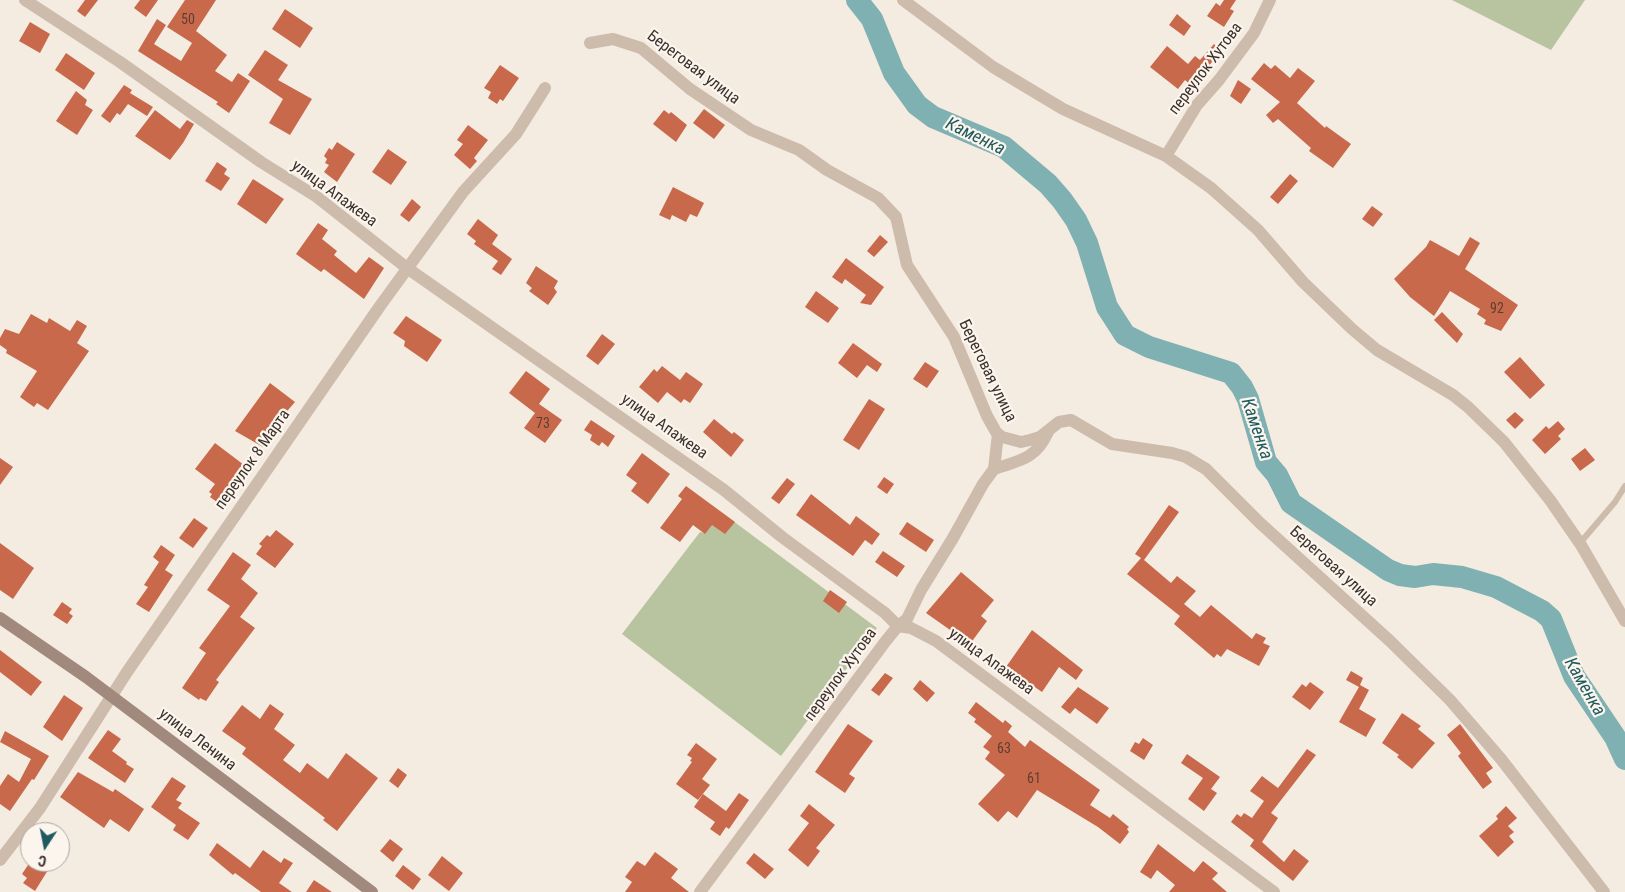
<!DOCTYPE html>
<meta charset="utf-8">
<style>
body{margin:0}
#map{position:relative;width:1625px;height:892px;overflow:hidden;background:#f4ebe1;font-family:"Roboto Condensed",sans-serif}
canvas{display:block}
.north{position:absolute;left:20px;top:822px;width:50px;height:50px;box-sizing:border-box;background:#fbf5ee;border:1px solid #aea6a0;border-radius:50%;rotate:191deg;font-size:14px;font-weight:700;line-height:20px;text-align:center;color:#3b302b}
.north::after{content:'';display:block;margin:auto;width:18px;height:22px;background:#1f5a5e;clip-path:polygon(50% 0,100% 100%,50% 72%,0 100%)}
</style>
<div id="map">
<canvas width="1625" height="892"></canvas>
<div class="north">С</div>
</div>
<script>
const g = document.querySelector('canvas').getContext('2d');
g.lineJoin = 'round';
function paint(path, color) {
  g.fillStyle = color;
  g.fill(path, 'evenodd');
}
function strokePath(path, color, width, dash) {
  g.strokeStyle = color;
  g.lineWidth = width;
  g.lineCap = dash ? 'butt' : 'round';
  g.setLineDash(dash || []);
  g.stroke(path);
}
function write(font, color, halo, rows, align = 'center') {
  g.font = font + ' "Roboto Condensed",sans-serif';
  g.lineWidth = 4.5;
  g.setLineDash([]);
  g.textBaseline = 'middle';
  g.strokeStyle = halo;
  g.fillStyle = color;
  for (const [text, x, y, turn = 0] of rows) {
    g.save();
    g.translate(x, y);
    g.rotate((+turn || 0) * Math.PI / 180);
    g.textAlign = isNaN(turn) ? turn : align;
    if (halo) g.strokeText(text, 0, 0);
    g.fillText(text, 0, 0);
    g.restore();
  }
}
paint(new Path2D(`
 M1452,0H1585L1551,50Z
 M721,512L877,628L781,756L622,634L700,532L705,533Z`), '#b8c4a0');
strokePath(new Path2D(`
 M857,0L872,19L894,73L917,105L933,117L1004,147L1048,184L1062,200L1076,220L1087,243L1107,307L1125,335L1149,347L1231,373L1242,387L1248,399L1266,462L1277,475L1291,503L1388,570L1400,575L1415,577L1433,574L1462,577L1496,587L1542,611L1551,619L1574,676L1615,737L1625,759`), '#7fb0b2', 22);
paint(new Path2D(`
 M85,0H98L85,17L77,11Z
 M140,0H158L146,17L134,8Z
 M185,0H216L196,31L227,55L215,71L232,82L238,73L250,81L229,113L216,104L218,102L138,51L157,19L166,25L154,44L181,61L192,43L167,27Z
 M1224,0H1236L1230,9L1234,11L1224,27L1207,16L1216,3L1220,6Z
 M285,9L313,28L300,48L272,29Z
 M1177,14L1191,26L1184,36L1169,25Z
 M30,22L50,34L40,53L19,41Z
 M1214,44L1221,50L1193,87L1185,80L1178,89L1150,67L1167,46L1188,64L1195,56L1200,60Z
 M265,50L288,65L278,80L312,99L290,135L269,123L283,99L248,75Z
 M66,53L95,73L84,90L55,70Z
 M1264,63L1271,69L1275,65L1290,78L1298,68L1315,81L1297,103L1325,128L1326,126L1351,144L1333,168L1309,151L1311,148L1278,119L1273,123L1266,115L1280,102L1251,79Z
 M500,65L519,78L503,101L500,99L497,104L488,98L491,92L484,88Z
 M1238,80L1251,89L1241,104L1230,96Z
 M124,85L132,90L130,93L153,107L147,116L128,104L120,115L117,113L110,123L101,116Z
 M76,91L87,100L85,105L93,110L77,135L56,121Z
 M704,109L725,125L714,139L693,123Z
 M155,110L180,129L187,120L194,124L183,143L170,160L135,136Z
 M664,110L669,114L671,112L687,125L676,142L653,124Z
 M468,125L488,140L474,158L477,161L470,169L454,155L463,144L457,140Z
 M337,142L355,154L337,182L324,172L329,165L325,163L327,159L324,156L329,148L332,150Z
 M388,149L407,162L391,185L372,172Z
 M217,162L227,169L224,174L230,178L221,191L205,181Z
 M1290,174L1298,181L1278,204L1270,197Z
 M253,179L284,199L266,224L237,204Z
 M673,187L704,203L697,217L690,214L686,222L672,215L670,220L659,215Z
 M412,199L421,207L409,222L400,215Z
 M1372,206L1383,214L1373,227L1362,219Z
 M478,219L498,235L492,244L512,259L501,275L492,269L498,261L474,244L476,241L467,234Z
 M318,223L328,230L322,239L337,251L334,255L356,273L369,257L384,268L364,299L324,269L321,272L296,254Z
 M880,235L888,242L874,257L867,251Z
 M1470,237L1480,243L1465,269L1518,305L1501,331L1484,324L1486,320L1477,314L1480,309L1450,291L1434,316L1410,297L1394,279L1426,247L1430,240L1459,256Z
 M846,258L884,287L871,305L860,303L866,295L845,279L842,284L832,277Z
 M536,266L558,281L554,288L557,292L548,305L529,291L532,288L526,283Z
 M816,291L839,308L828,323L805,307Z
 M1442,312L1463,334L1457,343L1434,320Z
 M31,314L47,323L49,318L70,331L77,320L87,326L77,343L89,351L48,410L37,403L34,407L20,397L37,371L6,353L7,350L0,345V338L5,329L19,334Z
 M406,316L442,340L427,362L404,346L405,341L393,333Z
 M602,334L615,344L598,365L586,356Z
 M853,343L882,364L877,372L867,365L857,378L838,363Z
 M1520,357L1545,385L1530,399L1504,372Z
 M925,362L939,371L927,388L913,379Z
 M662,366L680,380L686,372L703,384L690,403L684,399L681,403L667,392L658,403L639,387L654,369L657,372Z
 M526,371L550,389L539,404L562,420L545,443L524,428L535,413L509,393Z
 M270,383L295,402L282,417L263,447L235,431Z
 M869,399L885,409L859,450L843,440Z
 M1515,412L1524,420L1515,429L1506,420Z
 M714,419L732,434L734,432L744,440L731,457L703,432Z
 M591,420L615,436L608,447L602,442L599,446L590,440L592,435L584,430Z
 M1558,421L1565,429L1558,436L1561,439L1545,454L1532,440L1546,426L1549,429Z
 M215,443L248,468L221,505L210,497L212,494L209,492L215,484L195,469Z
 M1585,448L1595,460L1580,471L1571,459Z
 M642,453L670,474L648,504L631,491L637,483L626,475Z
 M0,458L13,467L0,485Z
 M884,477L894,484L887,494L877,487Z
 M787,478L795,484L779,504L771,498Z
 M686,486L735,522L725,534L712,525L705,534L693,525L680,542L660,528L682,499L678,496Z
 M811,494L850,525L856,516L880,534L872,545L865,540L853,556L796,515Z
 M1169,505L1179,512L1144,560L1171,583L1177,576L1196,591L1184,604L1200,617L1211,605L1252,639L1256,633L1266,638L1263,643L1270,646L1259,666L1227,649L1221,657L1217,654L1214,658L1174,624L1180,616L1127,574L1141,558L1135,554Z
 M194,518L208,528L193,548L179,538Z
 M907,522L934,540L926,552L899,534Z
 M276,530L294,544L275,568L256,554L262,546L259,544L267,535L270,537Z
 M0,543L34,568L13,599L0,590Z
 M161,545L175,555L165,570L173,575L149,612L136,604L148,587L144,585L159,562L153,557Z
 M883,551L905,566L897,577L875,562Z
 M233,552L251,565L241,579L258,593L240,617L255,628L216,680L219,682L206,701L200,698L199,700L182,688L206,653L199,648L230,606L207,590Z
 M961,572L994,600L981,616L987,621L970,644L926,613Z
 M830,590L847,602L839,613L823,601Z
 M62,602L72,609L69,613L73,616L67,624L53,615Z
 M1032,630L1083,670L1076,680L1059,667L1042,692L1006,667Z
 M0,650L42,682L31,696L0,672Z
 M1351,671L1363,678L1360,685L1369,690L1359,709L1376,719L1366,737L1339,722L1359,687L1346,680Z
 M885,673L893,678L879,696L871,690Z
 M920,680L935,693L927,702L913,689Z
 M1310,682L1324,692L1310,710L1292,697L1302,684L1306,687Z
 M1078,687L1109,708L1097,724L1075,708L1070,714L1061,707Z
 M64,695L83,708L62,741L43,727Z
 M976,702L1003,723L1005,720L1012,726L1008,732L1025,747L1030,740L1100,790L1090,805L1110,818L1113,814L1129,827L1127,829L1129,832L1120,844L1098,827L1037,790L1017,818L1008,811L998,822L978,804L1005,775L985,759L990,752L983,747L992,736L974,722L976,719L968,713Z
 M270,704L284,714L274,729L295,745L283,760L300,773L307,763L328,779L346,753L378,778L337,831L323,820L325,818L242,754L246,748L222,731L242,705L260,719Z
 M1402,713L1421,726L1418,729L1435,743L1412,769L1397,757L1399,755L1382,743Z
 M848,724L873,741L849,774L855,778L845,793L815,772Z
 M1460,724L1493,768L1486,773L1492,782L1483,789L1458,756L1461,753L1447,735Z
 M108,730L121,739L112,751L127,762L126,764L134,769L125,783L88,758Z
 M5,731L49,756L34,780L32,779L10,811L0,804V786L8,774L19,782L31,759L0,742Z
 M1143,738L1153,745L1144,760L1130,751L1135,742L1139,744Z
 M696,743L717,759L702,779L710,785L698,800L676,784L692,762L690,761L692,758L687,755Z
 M1307,749L1316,755L1271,813L1278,818L1262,842L1284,862L1294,849L1309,861L1293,881L1250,846L1254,840L1231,822L1237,814L1241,817L1244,813L1252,818L1264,801L1250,791L1262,776L1278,788Z
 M1187,754L1220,777L1211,789L1217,793L1204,811L1188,799L1203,778L1181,763Z
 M398,768L407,775L398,788L389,781Z
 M78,772L113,792L115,789L144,809L129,832L110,819L104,828L60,797Z
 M172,777L186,786L176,800L182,803L178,808L200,823L188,840L173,830L176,825L151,807Z
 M739,793L749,800L729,829L726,827L720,836L710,829L715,822L694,807L703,794L726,811Z
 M809,804L835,825L816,848L820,851L808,867L788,850L809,823L800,816Z
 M1506,806L1517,818L1508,826L1514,832L1509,836L1514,842L1498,857L1479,836L1498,819L1496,816Z
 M390,839L403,849L393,862L380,851Z
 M217,843L250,868L263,850L281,863L284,858L293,863L279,883L292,892H261L235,873L233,875L209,855Z
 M1158,844L1194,872L1203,861L1218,873L1212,879L1227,892H1169L1175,885L1157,870L1151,879L1140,872Z
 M655,852L678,869L671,878L689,892H625L632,882L625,877L637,861L645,866Z
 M754,853L774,869L765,879L746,863Z
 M442,856L463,873L449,891L428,875Z
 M30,862H53L35,891L23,883L27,878L22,874Z
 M403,865L421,879L413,890L395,876Z
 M314,880L332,892H306Z`), '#c8694b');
strokePath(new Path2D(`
 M1580,543L1615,502L1625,486`), '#cdbbac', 6);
strokePath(new Path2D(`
 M25,0L120,62L261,162L317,197L407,268L724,490L782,537L885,613L898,626L911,628L936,641L1274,892
 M903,0L993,67L1063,109L1166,156L1211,188L1258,230L1303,282L1352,329L1377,350L1453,395L1468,407L1504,442L1550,500L1581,545L1625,621
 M590,43L613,39L641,48L690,89L751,130L799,150L827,170L878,198L896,217L907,265L954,337L987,416L996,432L1002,437L1021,442L1030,440L1040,437L1059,422L1071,420L1112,444L1172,453L1186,457L1206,469L1260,523L1390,641L1450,700L1501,759L1604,892
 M1166,156L1197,105L1219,80L1254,33L1270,0
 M998,434L994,469C1020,460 1035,460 1048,432
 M0,860L40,808L127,672L380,306L463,192L516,134L545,88
 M700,892L885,642L898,626L907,619L921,590L953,538L983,484L994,469`), '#cdbbac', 12);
strokePath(new Path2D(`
 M0,618L86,677L372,892`), '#a18a7d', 12);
write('14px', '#5e3e33', null, [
 ["50",188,20],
 ["92",1497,309],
 ["73",543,424],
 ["63",1004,749],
 ["61",1034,779]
]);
write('16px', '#3b302b', '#fbf5ee', [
 ["Береговая улица",693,68,37],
 ["переулок Хутова",1206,69,-53],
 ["улица Апажева",334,194,36],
 ["Береговая улица",987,371,64],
 ["улица Апажева",664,427,35],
 ["переулок 8 Марта",253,460,-55],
 ["Береговая улица",1333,567,42],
 ["улица Апажева",991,662,36],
 ["переулок Хутова",841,675,-54],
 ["улица Ленина",197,740,37]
]);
write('italic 18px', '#1f5a5e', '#fbf5ee', [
 ["Каменка",975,137,26],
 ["Каменка",1256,429,71],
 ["Каменка",1584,687,60]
]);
</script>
